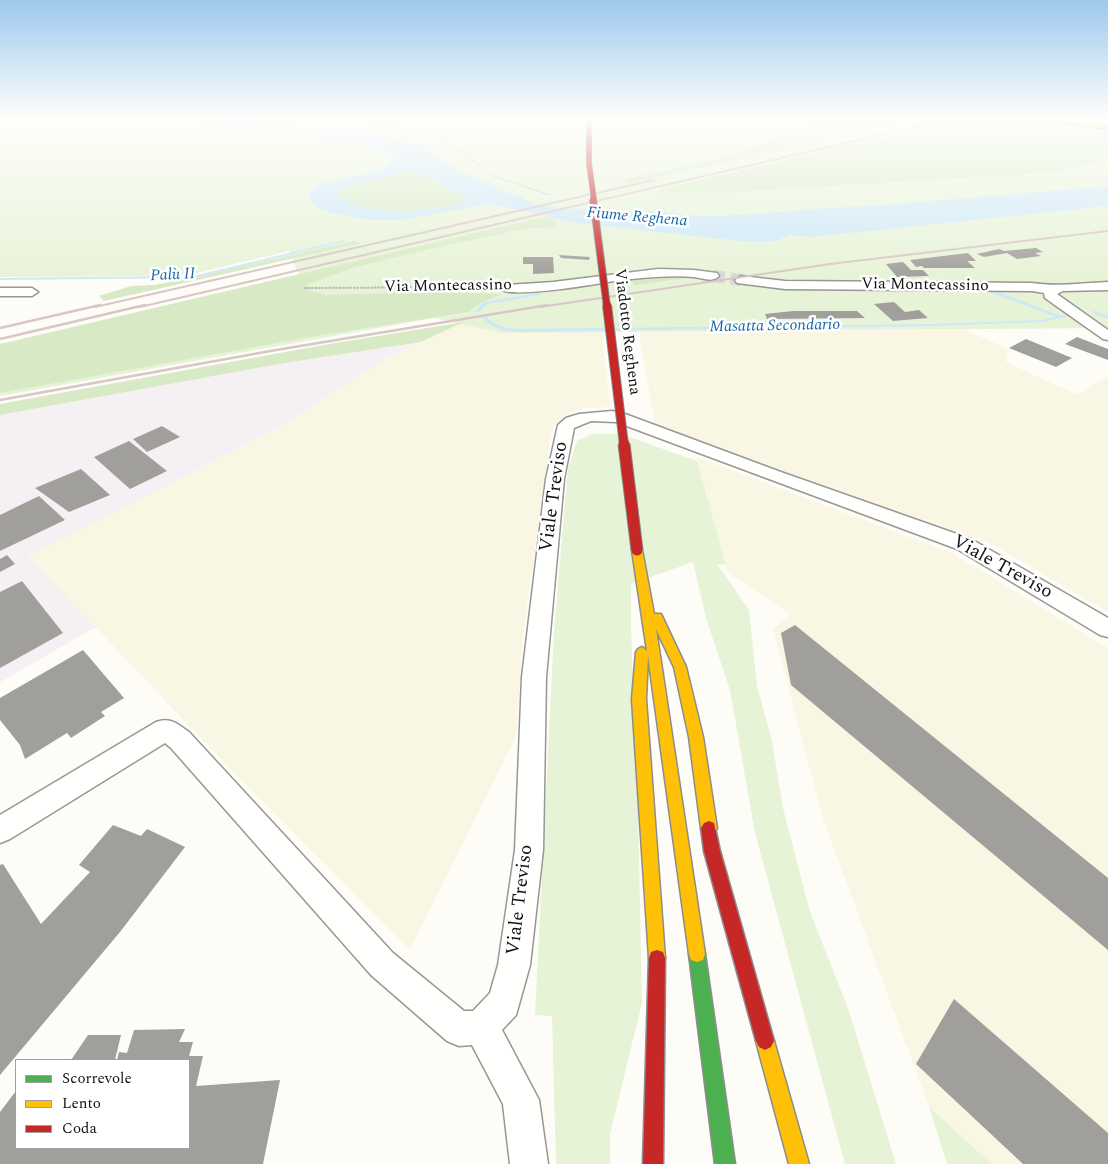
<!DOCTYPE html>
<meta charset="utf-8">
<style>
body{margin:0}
#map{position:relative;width:1108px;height:1164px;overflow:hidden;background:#fdfcf7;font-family:Spectral,serif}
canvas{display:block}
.legend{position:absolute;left:15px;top:1059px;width:175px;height:90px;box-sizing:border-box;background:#fff;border:1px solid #a0a0a0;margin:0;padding:6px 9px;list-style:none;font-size:15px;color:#111}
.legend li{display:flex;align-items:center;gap:10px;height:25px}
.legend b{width:25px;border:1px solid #a0a0a0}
</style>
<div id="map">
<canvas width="1108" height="1164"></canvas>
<ul class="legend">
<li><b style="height:6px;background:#4caf50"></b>Scorrevole</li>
<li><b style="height:6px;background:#ffc107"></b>Lento</li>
<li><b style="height:6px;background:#c62828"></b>Coda</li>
</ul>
</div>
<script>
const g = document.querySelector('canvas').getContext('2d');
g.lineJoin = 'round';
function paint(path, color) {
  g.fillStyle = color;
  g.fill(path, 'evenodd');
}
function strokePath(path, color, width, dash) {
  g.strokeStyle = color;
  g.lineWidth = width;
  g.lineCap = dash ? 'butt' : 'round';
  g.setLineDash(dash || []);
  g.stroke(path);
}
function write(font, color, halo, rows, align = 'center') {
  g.font = font + ' Spectral,serif';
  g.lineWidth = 5;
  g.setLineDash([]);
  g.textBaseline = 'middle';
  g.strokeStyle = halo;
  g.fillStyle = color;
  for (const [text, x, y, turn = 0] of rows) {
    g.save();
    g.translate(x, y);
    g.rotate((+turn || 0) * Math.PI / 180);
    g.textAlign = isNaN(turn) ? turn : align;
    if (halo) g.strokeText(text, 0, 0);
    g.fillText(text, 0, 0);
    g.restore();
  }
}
paint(new Path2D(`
 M421,342L386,359L279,428L29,556L96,627L0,682V415L285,363Z`), '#f5f0f3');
paint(new Path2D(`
 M466,321L602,332L610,407L585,408L571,412L557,421L551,432L523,636L516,736L410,950L210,748L28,556L279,428L386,359Z
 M965,330L1009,349L1006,362L1078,395L1108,376V612L990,543L655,426L639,332Z
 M696,457L952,553L1108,648V1164H992L929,1107L822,816L773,628L791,615L728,572Z`), '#f9f7e4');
paint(new Path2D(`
 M0,118H1014L1108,129V328L502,333L434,318L0,396V344L306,290L289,251L192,274L163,276L0,277Z
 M592,434H621L697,461L726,565L717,564L749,610L757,686L772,741L783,808L810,912L848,1008L896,1164H845L755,833L730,690L706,618L693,562L631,584V629L638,808L642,1003L610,1134V1164H556L552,1016L535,1015L554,631L568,469L577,441Z
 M929,1107L992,1164H947Z`), '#e7f3d7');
paint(new Path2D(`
 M826,118H921L628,184L625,180L733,155L792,131L820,132L808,126Z
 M963,118L1108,137V158L1058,172L715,193L658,192L662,189Z
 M415,171L467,198C449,214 384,212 359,208C353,207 347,204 341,202L337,194L339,190L347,186Z
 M548,216L547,218L552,219L559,227L528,228L430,249L355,267L308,284L310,291L327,295L423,292L501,294L475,306L469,312L316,336L0,393V344Z
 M354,241L362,243L104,301L99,296L131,286L155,285L180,280Z
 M684,275L694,277L635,285L633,284V279L639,276Z
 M464,322L421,342L285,363L0,415V404L329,344Z`), '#d8eac5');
paint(new Path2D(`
 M188,118H244L324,130L405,139L406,143L424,144L429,147L423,149C438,152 446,165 460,172L523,198C536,212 631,211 654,211C670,212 687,216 703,216C760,216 816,207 873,206L1108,186V206L811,237L790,235L776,241L749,242L579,223L546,218L548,216L545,215L488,204L402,220H369L331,213L321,209L310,201L308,192L326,182L340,181L344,178C359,175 396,172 393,152L383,153L382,149L368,146L207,124ZM405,172C422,171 452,189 466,199C444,214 355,217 338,195L343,189Z`), '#cde8f7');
paint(new Path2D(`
 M974,118H978L1108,134V136Z
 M343,240L345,241L344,242L193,278L0,280V278L193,276Z
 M992,291H996L1061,316L1069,315L1071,316L1041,322L931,326L519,332C505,331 492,329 482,318L486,317C496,326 506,328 519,329L931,324L1041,320L1056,317L992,293Z
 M538,293L540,294V295L487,304L479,312L475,311L484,302Z
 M1092,311H1096L1108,316V319L1092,313Z`), '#cde8f7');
paint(new Path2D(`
 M1036,248L1043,252L1035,253L1041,256L1017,259L1007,253L984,257L977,254L999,249L1004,251Z
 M968,253L976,261H967L975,268H924L922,266L916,267L910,260Z
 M559,255L590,257L589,260L561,258Z
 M523,257H553L554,273L533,274V264H523Z
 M903,262L911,270H923L929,276L897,277L886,264Z
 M894,302L905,312L919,310L928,318L893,321L874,304Z
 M793,311H857L865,318L767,319L765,314Z
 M1077,337L1108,349V360L1065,344Z
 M1026,339L1072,358L1056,367L1009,348Z
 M162,426L180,437L147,452L133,439Z
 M129,441L167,471L130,489L94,457Z
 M81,469L110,495L69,512L35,488Z
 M39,496L65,520L0,551V515Z
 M7,555L15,564L0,572V559Z
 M22,581L63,633L0,668V592Z
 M795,625L1108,878V950L791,685L781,633Z
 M83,650L124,698L101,712L105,716L71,738L67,733L25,759L20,745L0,720V698Z
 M113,825L141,836L147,829L185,847L120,932L0,1075V865L3,864L41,924L90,872L79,865Z
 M954,999L1108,1133V1164H1023L916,1064Z
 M185,1029L179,1042H193L189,1056H203L196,1086L280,1080L263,1164H0V1112L16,1091V1148H189V1060H117L119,1052L127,1053L134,1030Z
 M88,1035H121L115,1060H71Z`), '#a19f9c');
strokePath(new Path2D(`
 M713,276L741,280`), '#dad9d4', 12, [12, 5.5]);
const street = new Path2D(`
 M658,269L694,270L717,273L719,276C713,283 702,278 694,277C667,275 640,278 614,281C597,284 509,299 501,289L507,285L553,282Z
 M741,276L785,281L1032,283C1057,287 1083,283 1108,282V290L1063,291L1057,294L1108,330V340L1103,339L1045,298L1044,293L1032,291L785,289L737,283L735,280Z
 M0,288H32L38,292L32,296H0Z
 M612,411L625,414L778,471L971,539L1108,618V637L1100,635L957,549L616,422L591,421L574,428L564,479L546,677L543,850L530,965L516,1015L502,1030L539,1100L548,1164H510L503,1104L472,1045L459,1046L447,1041L371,975L171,748L165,743L10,839L0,843V815L156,722C171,717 177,724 189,732L393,953L464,1011H473L490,993L498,965L515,850L522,677L546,479L558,425L566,418L579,414Z`);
const fast = new Path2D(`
 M697,946L703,948L705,954L735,1164H715L689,954L691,948Z`);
const slow = new Path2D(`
 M1029,118L1108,127V129L1031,119Z
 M637,546L642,550L654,614H661L686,667L703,737L717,828L714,833L709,835L704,833L701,828L689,737L674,667L656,629L705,954L703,960L697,962L691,960L689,954L648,655L646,699L665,958L663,964L657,966L651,964L649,958L632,699L636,652L638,649L642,647L647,651L632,550Z
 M765,1032L771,1035L774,1041L809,1164H789L756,1041L759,1035Z`);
const jam = new Path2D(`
 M709,821L714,823L720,851L774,1041L771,1047L765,1050L759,1047L756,1041L704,851L701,828L704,823Z
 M657,950L663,952L665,958L663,1164H643L649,958L651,952Z`);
strokePath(street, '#979795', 3);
strokePath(fast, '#8e8d8b', 3);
strokePath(slow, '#8e8d8b', 3);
strokePath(jam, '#8e8d8b', 3);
strokePath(new Path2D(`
 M310,118L408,129L445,139L493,176L550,195
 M991,118L1013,120`), '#b9b9b8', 1, [2, 1]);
strokePath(new Path2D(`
 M304,288L489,287`), '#b9b9b8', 2, [2.5, 1]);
paint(street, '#fffffe');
paint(fast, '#4caf50');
paint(slow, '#ffc107');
paint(jam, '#c62828');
strokePath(new Path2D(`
 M95,307L654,180
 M140,307L954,118
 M540,307L830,264L1108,231`), '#d9c6c7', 2);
strokePath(new Path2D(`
 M0,328L100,305
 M0,339L145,305
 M0,400L276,350L548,305`), '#d9c6c7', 2.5);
const jamBridgeFar3 = new Path2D(`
 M589,118V163L594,200`);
const jamBridgeFar2 = new Path2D(`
 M593,199L607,307`);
const jamBridgeFar1 = new Path2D(`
 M607,305L624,445`);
const jamBridge = new Path2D(`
 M624,444L637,550`);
strokePath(jamBridgeFar3, '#858482', 6, []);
strokePath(jamBridgeFar2, '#858482', 8, []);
strokePath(jamBridgeFar1, '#858482', 10, []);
strokePath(jamBridge, '#858482', 13, []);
strokePath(jamBridgeFar3, '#c62828', 5);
strokePath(jamBridgeFar2, '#c62828', 6);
strokePath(jamBridgeFar1, '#c62828', 8);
strokePath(jamBridge, '#c62828', 11);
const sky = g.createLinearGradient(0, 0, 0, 281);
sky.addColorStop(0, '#9dc9ee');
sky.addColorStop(0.42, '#fefefb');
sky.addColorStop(1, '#fefefb00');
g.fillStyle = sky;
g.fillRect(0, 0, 1108, 281);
write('italic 16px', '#1768a6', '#fff', [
 ["Fiume Reghena",637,218,5],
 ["Palù II",173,276,-3],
 ["Masatta Secondario",775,327,-1]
]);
write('16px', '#111', '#fff', [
 ["Via Montecassino",925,286,1],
 ["Via Montecassino",448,287,-1],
 ["Viadotto Reghena",626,332,83]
]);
write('19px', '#111', '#fff', [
 ["Viale Treviso",555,497,-82],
 ["Viale Treviso",1002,568,29],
 ["Viale Treviso",521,900,-83]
]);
</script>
